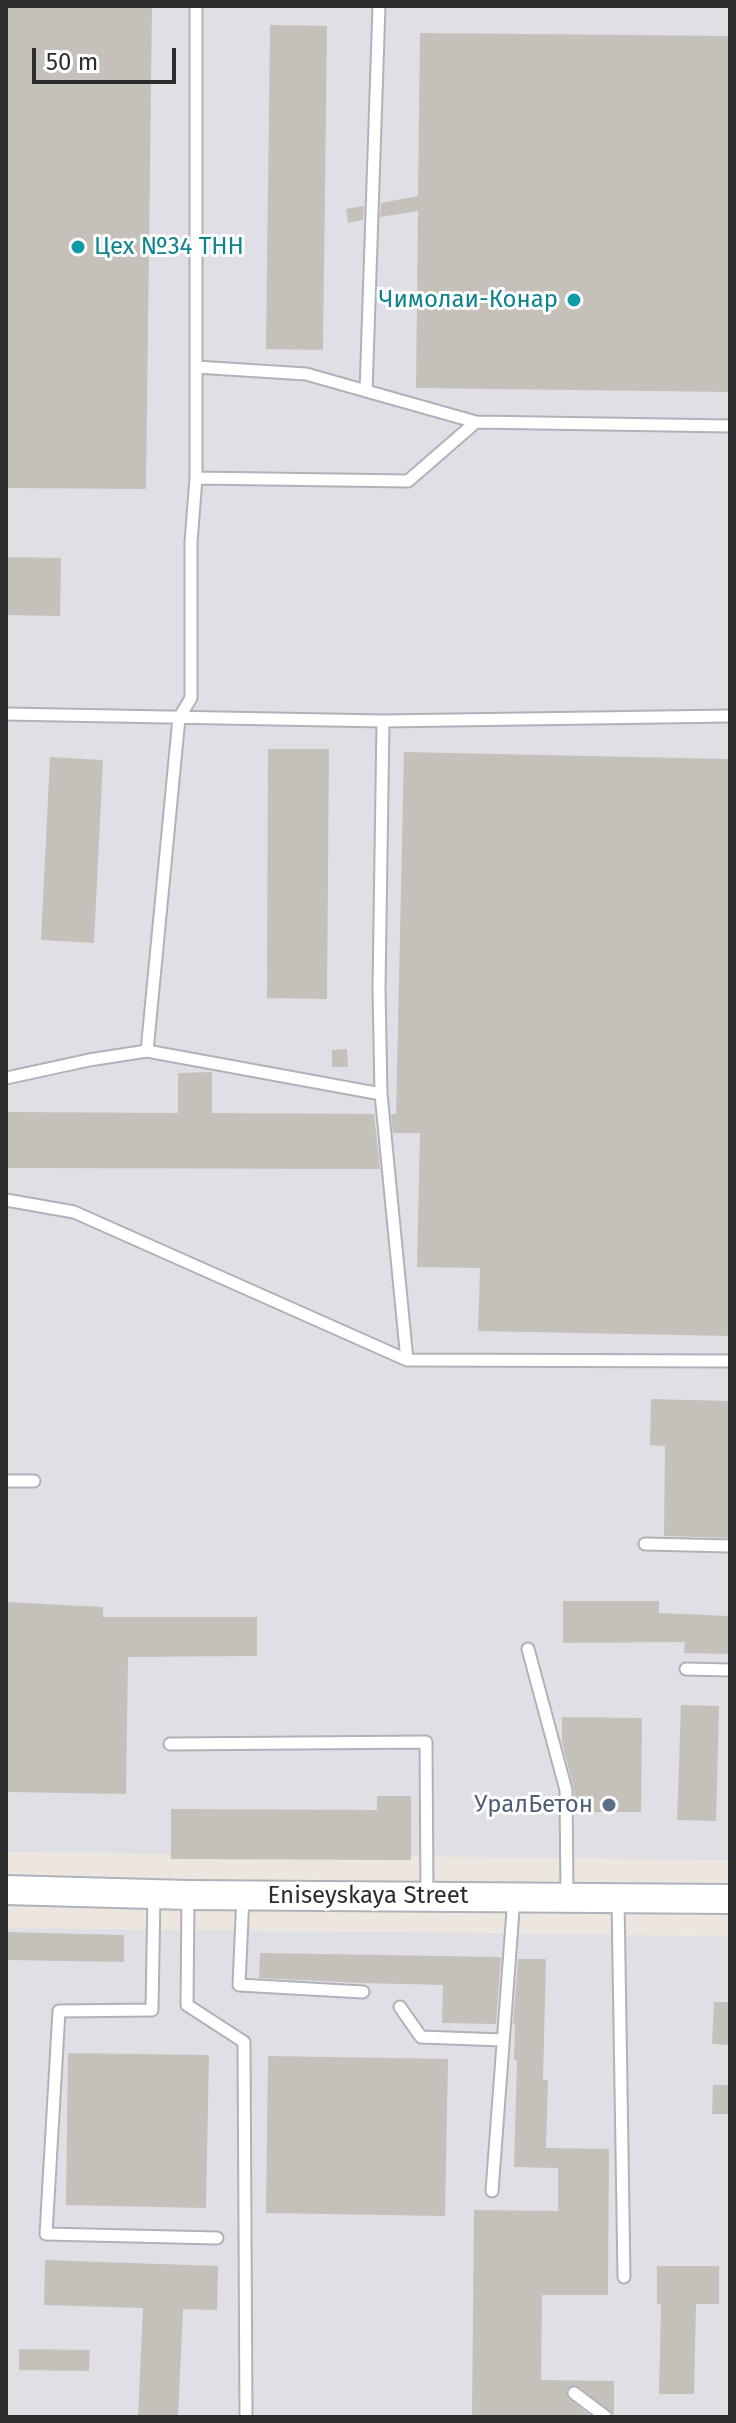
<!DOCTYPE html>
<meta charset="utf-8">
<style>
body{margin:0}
#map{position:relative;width:736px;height:2423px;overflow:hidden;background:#ece6df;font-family:"Fira Sans",sans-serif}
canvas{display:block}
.frame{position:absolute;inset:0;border:8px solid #2c2c2c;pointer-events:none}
.scale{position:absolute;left:32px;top:48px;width:144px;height:36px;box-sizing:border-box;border:4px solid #2c2c2c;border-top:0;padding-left:10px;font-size:24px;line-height:28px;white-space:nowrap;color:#2c2c2c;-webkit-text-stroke:6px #fff;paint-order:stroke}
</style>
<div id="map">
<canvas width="736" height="2423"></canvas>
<div class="frame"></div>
<div class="scale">50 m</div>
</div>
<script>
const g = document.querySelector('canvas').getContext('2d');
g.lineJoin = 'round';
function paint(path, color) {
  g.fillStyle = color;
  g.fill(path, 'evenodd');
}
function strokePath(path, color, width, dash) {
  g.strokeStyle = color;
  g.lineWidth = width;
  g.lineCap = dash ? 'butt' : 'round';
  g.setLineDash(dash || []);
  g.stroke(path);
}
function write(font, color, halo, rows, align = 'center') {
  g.font = font + ' "Fira Sans",sans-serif';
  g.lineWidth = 6;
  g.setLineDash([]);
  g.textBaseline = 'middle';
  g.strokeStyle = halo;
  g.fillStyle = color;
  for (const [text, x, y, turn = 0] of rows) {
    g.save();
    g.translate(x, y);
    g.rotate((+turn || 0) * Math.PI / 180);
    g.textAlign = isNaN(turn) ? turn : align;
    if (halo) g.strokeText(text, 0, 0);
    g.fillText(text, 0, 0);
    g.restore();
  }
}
paint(new Path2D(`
 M6,6H730V1860L6,1852Z
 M6,1928L730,1936V2417H6Z`), '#e0dfe5');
paint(new Path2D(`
 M6,6H152L146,489L6,488Z
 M270,25L327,26L323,350L266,349Z
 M420,33L730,36V392L416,388L418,211L380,217L381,203L418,196Z
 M364,206L363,220L348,223L346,209Z
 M6,557L61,558L60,616L6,615Z
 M268,749H329L327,999L267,998Z
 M404,752L730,759V1336L478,1331L480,1268L417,1267L420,1133H393L391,1114H396Z
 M50,757L103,760L94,943L41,940Z
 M347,1049L348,1067H332V1050Z
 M212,1072V1113L374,1114L380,1169L6,1168V1112L178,1113V1073Z
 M651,1399L730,1401V1538L664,1536L665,1446L650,1445Z
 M563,1601H659V1613L730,1616V1654L684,1653L685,1642L563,1643Z
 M6,1602L103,1607V1617H257V1656L128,1657L126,1794L6,1792Z
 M681,1705L719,1706L716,1821L677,1820Z
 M562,1717L642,1718L641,1812H575L574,1788L562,1743Z
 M377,1796H411V1860L171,1859V1809L377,1810Z
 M6,1932L124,1935V1962L6,1960Z
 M260,1953L498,1957L501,1958L496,2024L442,2023L443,1985L361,1983L259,1978Z
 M518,1959H546L543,2080H548L546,2148L609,2149L608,2295H542L541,2380L614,2381V2414L574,2385L567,2389V2397L592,2417H472L474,2210L558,2211V2168L514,2167L517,2060H514L515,2024H513Z
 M714,2002H730V2045L712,2044Z
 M68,2053L209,2055L206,2208L66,2205Z
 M268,2056L448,2059L445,2216L266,2213Z
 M713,2085H730V2114H712Z
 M45,2260L218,2266L217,2310L183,2309L178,2417H138L143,2308L44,2305Z
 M657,2266H719V2304H696L694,2394H659L661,2304H657Z
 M19,2349L90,2350L89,2371L19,2370Z`), '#c5c1ba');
const service = new Path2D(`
 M196,6V478L191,542V698L179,718L147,1051L381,1094L407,1360
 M196,367L306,374L476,422L730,426
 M366,391L379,6
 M196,478L408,481L476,422
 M6,714L383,721L730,716
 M6,1078L89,1060L147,1051
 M381,1094L379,988L383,721
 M6,1200L74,1212L407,1360L730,1361
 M6,1481H34
 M645,1544L730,1546
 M528,1649L566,1790L567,1896
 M686,1669L730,1670
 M170,1744L426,1742L427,1896
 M154,1894L152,2010L59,2011L46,2234L217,2238
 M243,1895L239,1985L363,1992
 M188,1897L187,2005L244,2042L246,2417
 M618,1898L624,2277
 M400,2007L421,2037L503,2040
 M492,2191L514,1897
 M574,2393L606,2417`);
const tertiary = new Path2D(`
 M6,1890L188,1895L730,1899`);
strokePath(service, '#afb2bb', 15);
strokePath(tertiary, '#afb2bb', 32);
strokePath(service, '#fff', 11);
strokePath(tertiary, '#fff', 28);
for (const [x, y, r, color] of [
 [78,247,8,"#0f9aa8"],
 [574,300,8,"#0f9aa8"],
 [609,1805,8,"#5c6f8a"]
]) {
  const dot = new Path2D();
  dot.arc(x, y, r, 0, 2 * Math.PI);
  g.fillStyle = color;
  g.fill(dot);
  strokePath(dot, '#fff', 3);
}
write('24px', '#0d838f', '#fff', [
 ["Цех №34 ТНН",94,247],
 ["Чимолаи-Конар",558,300,"right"]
], 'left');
write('24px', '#4e5e75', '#fff', [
 ["УралБетон",593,1805]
], 'right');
write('24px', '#2c2c2c', '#fff', [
 ["Eniseyskaya Street",368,1896]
]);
</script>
